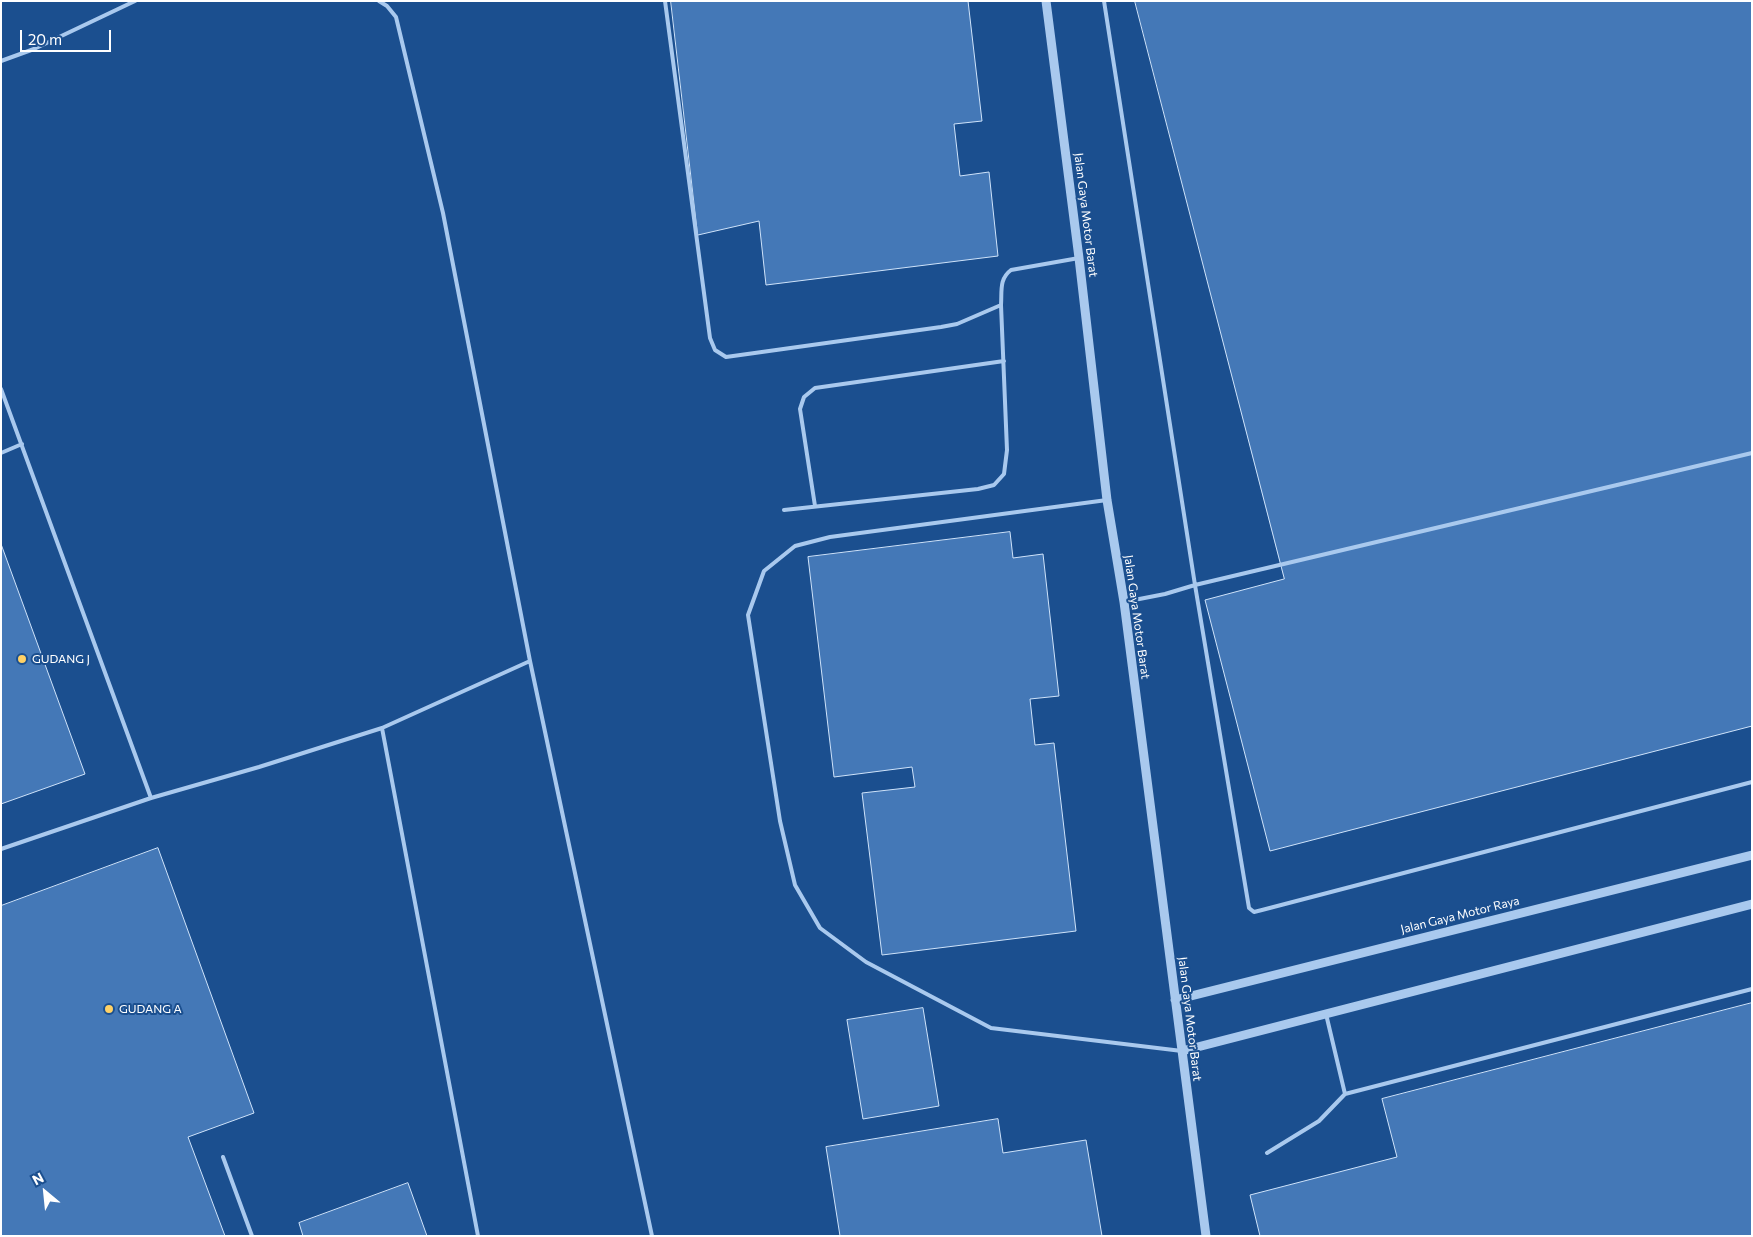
<!DOCTYPE html>
<style>
body{margin:0}
#map{position:relative;width:1753px;height:1237px;overflow:hidden;background:#1b4f8f;font-family:Commissioner,sans-serif}
canvas{display:block}
.frame{position:absolute;inset:0;border:2px solid #fff;pointer-events:none}
.north{position:absolute;left:20px;top:1167px;width:50px;height:50px;-webkit-text-stroke:4px #1b4f8f;paint-order:stroke;rotate:332deg;font-size:14px;font-weight:700;line-height:20px;text-align:center;color:#fff}
.north::after{content:'';display:block;margin:auto;width:18px;height:22px;background:#fff;clip-path:polygon(50% 0,100% 100%,50% 72%,0 100%)}
.scale{position:absolute;left:20px;top:30px;width:91px;height:22px;box-sizing:border-box;border:2px solid #fff;border-top:0;padding-left:6px;font-size:15px;line-height:18px;white-space:nowrap;color:#fff;-webkit-text-stroke:4px #1b4f8f;paint-order:stroke}
</style>
<div id="map">
<canvas width="1753" height="1237"></canvas>
<div class="frame"></div>
<div class="north">N</div>
<div class="scale">20 m</div>
</div>
<script>
const g = document.querySelector('canvas').getContext('2d');
g.lineJoin = 'round';
function paint(path, color) {
  g.fillStyle = color;
  g.fill(path, 'evenodd');
}
function strokePath(path, color, width, dash) {
  g.strokeStyle = color;
  g.lineWidth = width;
  g.lineCap = dash ? 'butt' : 'round';
  g.setLineDash(dash || []);
  g.stroke(path);
}
function write(font, color, halo, rows, align = 'center') {
  g.font = font + ' Commissioner,sans-serif';
  g.lineWidth = 4;
  g.setLineDash([]);
  g.textBaseline = 'middle';
  g.strokeStyle = halo;
  g.fillStyle = color;
  for (const [text, x, y, turn = 0] of rows) {
    g.save();
    g.translate(x, y);
    g.rotate((+turn || 0) * Math.PI / 180);
    g.textAlign = isNaN(turn) ? turn : align;
    if (halo) g.strokeText(text, 0, 0);
    g.fillText(text, 0, 0);
    g.restore();
  }
}
const building = new Path2D(`
 M671,1H968L982,121L954,124L960,176L989,172L998,256L766,285L759,221L698,235Z
 M1135,1H1752V726L1270,851L1205,600L1284,579Z
 M1010,532L1013,558L1043,554L1059,696L1030,699L1035,745L1054,743L1076,931L882,955L862,793L915,787L912,767L834,777L808,557Z
 M1,544L85,774L1,804Z
 M158,848L254,1113L188,1137L225,1236H1V906Z
 M1752,1003V1236H1260L1250,1195L1397,1157L1382,1099Z
 M923,1008L939,1106L863,1119L847,1020Z
 M998,1119L1003,1153L1086,1140L1102,1236H840L826,1147Z
 M408,1183L427,1236H303L299,1223Z`);
paint(building, '#4478b7');
strokePath(building, '#cfe3fa', 1);
strokePath(new Path2D(`
 M379,1L387,6L396,17L443,213L530,661L652,1236
 M665,1L710,338L715,350L726,357L941,327L957,324L1001,305C1002,291 999,279 1011,270L1079,258
 M1104,1L1195,585L1249,908L1254,912L1262,910L1752,782
 M1,61L34,49L135,1
 M1,389L151,798
 M1,453L22,444
 M1107,500L830,537L795,546L764,571L748,615L780,821L795,885L820,928L866,962L991,1028L1182,1051
 M815,506L800,409L804,397L815,388L1004,361
 M784,510L978,489L994,485L1004,474L1007,450L1001,305
 M1124,602L1165,594L1195,585L1752,453
 M382,728L478,1236
 M1,849L151,798L259,767L382,728L530,661
 M1326,1014L1345,1094L1752,989
 M1267,1153L1319,1121L1345,1094
 M223,1157L252,1236`), '#a9c9ee', 4);
strokePath(new Path2D(`
 M1046,1L1079,258L1107,500L1124,602L1206,1236
 M1175,1000L1752,855
 M1182,1051L1752,904`), '#a9c9ee', 9);
for (const [x, y, r, color] of [
 [22,659,5,"#ffd166"],
 [109,1009,5,"#ffd166"]
]) {
  const dot = new Path2D();
  dot.arc(x, y, r, 0, 2 * Math.PI);
  g.fillStyle = color;
  g.fill(dot);
  strokePath(dot, '#1b4f8f', 2);
}
write('12px', '#fff', '#1b4f8f', [
 ["Jalan Gaya Motor Barat",1086,215,83],
 ["Jalan Gaya Motor Barat",1137,617,82],
 ["Jalan Gaya Motor Raya",1460,915,-14],
 ["Jalan Gaya Motor Barat",1190,1019,83]
]);
write('12px', '#fff', '#1b4f8f', [
 ["GUDANG J",32,659],
 ["GUDANG A",119,1009]
], 'left');
</script>
